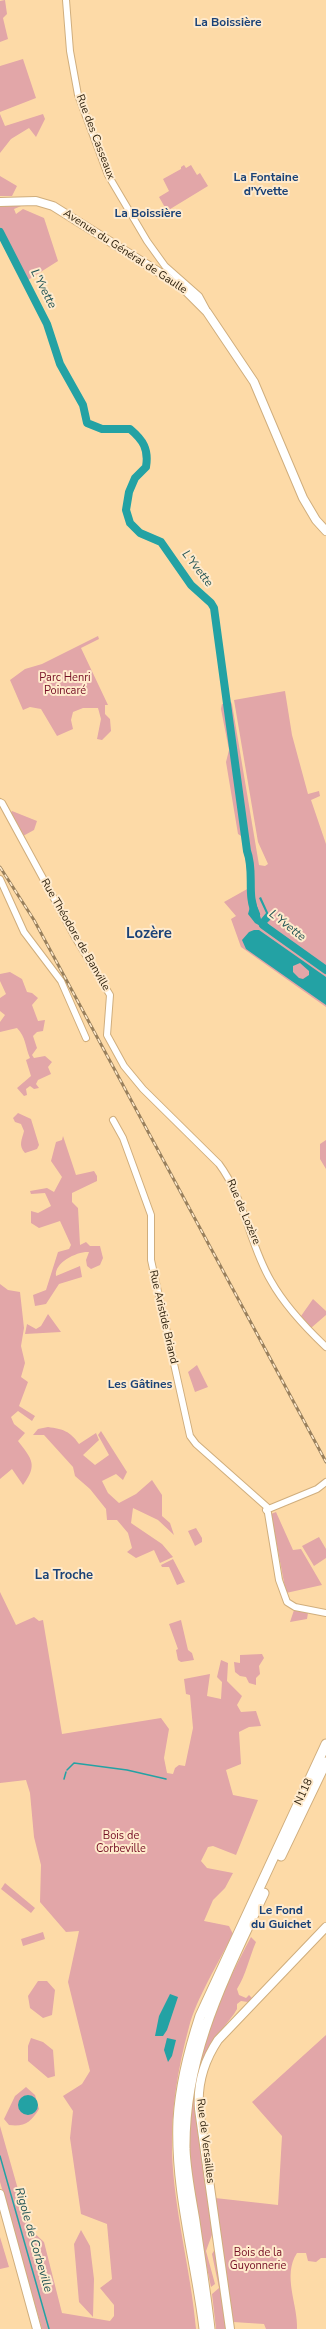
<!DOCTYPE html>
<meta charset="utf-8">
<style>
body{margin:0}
canvas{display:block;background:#fddaa7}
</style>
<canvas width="326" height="2329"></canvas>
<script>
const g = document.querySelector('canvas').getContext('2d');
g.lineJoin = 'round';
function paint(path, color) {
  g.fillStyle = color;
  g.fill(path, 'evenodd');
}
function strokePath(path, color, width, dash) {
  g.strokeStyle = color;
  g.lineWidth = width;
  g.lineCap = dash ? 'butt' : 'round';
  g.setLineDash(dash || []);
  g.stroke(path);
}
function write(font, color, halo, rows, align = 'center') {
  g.font = font + ' "Nunito Sans",sans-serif';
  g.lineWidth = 4;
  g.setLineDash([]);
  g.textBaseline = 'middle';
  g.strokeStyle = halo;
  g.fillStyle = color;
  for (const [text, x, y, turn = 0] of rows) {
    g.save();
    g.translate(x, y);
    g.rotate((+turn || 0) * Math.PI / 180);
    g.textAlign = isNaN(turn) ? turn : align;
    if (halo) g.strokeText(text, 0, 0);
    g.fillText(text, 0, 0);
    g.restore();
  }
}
paint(new Path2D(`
 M5,0L7,14L3,18L8,39L0,42V1Z
 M23,59L36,98L0,112V66Z
 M0,114L5,126L43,114L45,119L36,137L29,128L11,139L0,153Z
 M184,165L186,168L191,165L197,175L200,173L208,186L167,211L159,197L169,191L163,179L181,169V167Z
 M0,176L17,186L12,196H0Z
 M26,204L14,209L16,214L23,209L44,218L58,261L28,280L0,227V205Z
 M98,636L99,639L81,648L108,705H105V714L110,719L111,731L102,740L97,739L101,719L98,708H83L73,712L71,720L73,729L57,736L41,709L30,707L23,710L10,680L25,669L42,664Z
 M285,691L292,735L308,794L319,791L320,796L311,800L326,844V1007L241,947L231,919L236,916L224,902L249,888C250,874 252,841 238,834L226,762L229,750L221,709L222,704L231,702L232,704L259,865L265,866L268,864L258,842L234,700Z
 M12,811L37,821L34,830L23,836L10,814Z
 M10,972L22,979L27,992L32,993L38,998L32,1005L38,1021L45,1020L43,1031L37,1032L33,1036L37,1048L32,1055L34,1058L45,1056L52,1062L48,1067L51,1074L38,1080L36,1084L39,1088L34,1089L30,1086L26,1089L27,1095L24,1096L17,1088L31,1076L26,1060L30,1058C25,1047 26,1037 17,1028L0,1032V1022L5,1015L0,1011V998L6,994L0,981V974Z
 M18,1113L31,1119L39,1145L37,1149L25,1153C18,1145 22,1140 24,1131L21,1124L15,1122L13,1118Z
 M63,1136L76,1175L94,1171L97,1176V1181L72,1193V1202L78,1208L80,1245L86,1242L90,1246H100L103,1258L100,1265L91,1269L87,1266L86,1260L89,1252C78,1251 54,1262 56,1276L80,1266L82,1277L59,1284L46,1304L35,1306L33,1295L46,1290L58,1252L69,1249L71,1245L60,1221L39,1228L31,1223V1211L38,1213L51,1206L45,1193L31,1194L30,1191L47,1188L54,1192L62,1177L51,1161L56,1142L62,1140Z
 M326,1140V1169L320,1159V1144Z
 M0,1284L8,1290L20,1292L24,1328L21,1346L25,1363L21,1377L28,1382L19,1406L35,1416L32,1421L18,1411L11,1417L14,1424L25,1433L18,1441C32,1459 38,1465 23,1485L12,1469L0,1479Z
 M313,1299L326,1311V1315L311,1328L301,1316Z
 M48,1314L61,1332L25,1334L27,1324L36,1329L41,1326Z
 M197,1365L208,1387L195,1392L188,1372Z
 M48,1427C63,1429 70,1431 79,1444L96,1433L99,1440L83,1455L95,1465L109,1455L98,1435L101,1431L127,1472L123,1480L116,1474L102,1481L108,1493L119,1503L136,1494L152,1480L162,1495V1516L170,1523L174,1535L158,1520L133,1508L131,1523L162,1544L173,1557L160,1563L154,1550L136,1558L127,1552L132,1548L128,1533L117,1520H107L106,1509L90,1489L75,1476L73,1467L44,1435H33L38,1429Z
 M276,1512L293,1550L301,1549L322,1585L286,1593L271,1514Z
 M196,1528L202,1538V1542L195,1546L188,1531Z
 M319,1537L326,1549V1558L314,1566L302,1546Z
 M173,1559L185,1582L177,1585L169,1567H162L161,1565Z
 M0,1592L16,1625L34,1617L39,1621L43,1620L62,1734L161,1718L169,1729L164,1758L167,1773L173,1774L175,1768L179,1765L185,1766L193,1728L190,1695L186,1694L184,1679L210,1674L207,1696L221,1699L222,1682L217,1677L221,1660L228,1663L227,1681L242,1696L237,1705L241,1712L256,1711L261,1726L249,1727L239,1732L241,1764L226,1770L233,1795L258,1800L236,1855L213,1846L208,1847L201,1861L207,1868L233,1873L225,1888L213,1900L204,1921L229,1926L233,1934C220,1960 196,1999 189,2027C178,2067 171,2110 172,2152C174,2212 191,2270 196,2329H42L0,2182V2126L29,2228L44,2242L62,2313L110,2321L114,2316V2305L100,2288L112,2279L107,2224L81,2214L70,2138L73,2111L63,2096L82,2084L90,2071L68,1982L79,1931L66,1932L40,1902L41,1865L34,1837L30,1793L26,1780L0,1783Z
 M294,1610L308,1613L307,1619L290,1622Z
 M181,1620L188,1650L192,1653L194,1660L181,1662L178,1660L176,1650L178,1649L169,1624Z
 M262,1654L264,1658L259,1666L260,1674L256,1678V1685L249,1683L246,1677L240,1676L235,1672L234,1662L240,1663V1655Z
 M5,1883L35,1908L31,1913L1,1889Z
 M43,1932L45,1939L23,1946L21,1939Z
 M251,1937L256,1942C249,1958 246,1975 237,1989L239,1995L246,1998L249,1995L252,1998L248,2002L241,2001L237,2004V2009L234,2014L210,2045L195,2103L213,2232L206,2251L215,2284L211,2287C198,2221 181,2150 194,2083C204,2031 226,1984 251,1937Z
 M38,1981H47L55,1990L52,2015L43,2018L30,2008L28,1996Z
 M326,2035V2258H321L316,2262L308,2261L306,2253H297C282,2276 298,2304 297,2329H266L264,2324L233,2322L215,2198L278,2205L282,2136L252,2102Z
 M31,2038L43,2042L53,2050L55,2076L48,2078L28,2061V2046Z
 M26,2087L35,2095L39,2109C31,2122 25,2127 9,2125L4,2119L15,2096Z
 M81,2230L90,2246L94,2279L93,2317L79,2302L74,2244Z
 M0,2237L9,2267L0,2269Z
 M215,2249L216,2250L227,2329H216L212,2294L219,2288L212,2254Z`), '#e2a6a8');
paint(new Path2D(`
 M261,897L271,919L267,923L270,926L271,932L255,923L248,914L250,907L256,903L261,919L266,913L259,898Z
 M254,930H259L326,977V1005L246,949L242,940L249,932ZM300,963L309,971V975L303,979L299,978L293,972V966Z
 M170,1994L178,1997L167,2030L163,2036H155L159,2016Z
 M167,2038L176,2040L172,2056L168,2062L164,2050Z
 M18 2105a10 10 0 1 1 20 0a10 10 0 1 1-20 0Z`), '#23a2a4');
strokePath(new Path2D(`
 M67,1770L74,1763L127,1770L166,1779
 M64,1779L66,1772
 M0,2156L49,2329`), '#23a2a4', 1.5);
strokePath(new Path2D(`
 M0,232L47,324L60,364L83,405L87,423L102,429H130C143,440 149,449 146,467L135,478L129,492L126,510L130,523L140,533L161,542L191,585L211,603L214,608L247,851C255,872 246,895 256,914
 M263,925L326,970`), '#23a2a4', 8);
const minor = new Path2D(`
 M66,0L70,51L78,95L108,175L147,241L165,266L199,296L206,309
 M0,802L2,803L76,939L110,995L107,1035L124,1066L143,1089L219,1164C245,1199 249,1244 271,1281C285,1306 306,1328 326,1347
 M0,879L24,932L61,981L86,1038
 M113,1120L123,1138L151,1215V1260L190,1436L196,1444L267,1507L279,1580L287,1602L295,1607L326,1613
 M266,1510L317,1489L326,1482`);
const major = new Path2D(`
 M0,202L36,201L53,206L165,276L186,291L207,312L254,382L303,498L316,520L326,531
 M0,2194L37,2329
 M230,2329L199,2109C197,2083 204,2061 218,2040L326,1927`);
const highway = new Path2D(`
 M281,1856L326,1762
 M204,2329C196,2260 175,2191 178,2120C180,2085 189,2050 200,2016L326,1744
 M210,2329C206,2293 200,2257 195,2221C191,2197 186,2173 185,2149C184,2053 225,1977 264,1893`);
strokePath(minor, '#d0ae7d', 8);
strokePath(major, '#d0ae7d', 10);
strokePath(highway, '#d0ae7d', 11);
strokePath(minor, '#fff', 6);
strokePath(major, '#fff', 8);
strokePath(highway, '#fff', 9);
const rail = new Path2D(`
 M0,867L34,920L326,1462`);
strokePath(rail, '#99805d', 3);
strokePath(rail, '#ffeacc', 1.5, [4.5]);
write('11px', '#2f220e', '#ffeacc', [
 ["Rue des Casseaux",95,137,69],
 ["Avenue du Général de Gaulle",125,252,33],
 ["Rue Théodore de Banville",75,935,60],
 ["Rue de Lozère",243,1212,67],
 ["Rue Aristide Briand",163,1317,77],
 ["N118",304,1792,-65],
 ["Rue de Versailles",205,2141,83]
]);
write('11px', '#740e24', '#ffeacc', [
 ["Parc Henri",65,678],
 ["Poincaré",65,691],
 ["Bois de",121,1836],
 ["Corbeville",121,1849],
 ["Bois de la",258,2253],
 ["Guyonnerie",258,2266]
]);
write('bold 12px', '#1a4277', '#ffeacc', [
 ["La Boissière",228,23],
 ["La Fontaine",266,178],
 ["d'Yvette",266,192],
 ["La Boissière",148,214],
 ["Les Gâtines",140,1385],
 ["Le Fond",281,1911],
 ["du Guichet",281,1925]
]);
write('italic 12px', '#235555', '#ffeacc', [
 ["L'Yvette",43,289,63],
 ["L'Yvette",197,569,52],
 ["L'Yvette",287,926,38],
 ["Rigole de Corbeville",33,2240,74]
]);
write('bold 13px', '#1a4277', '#ffeacc', [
 ["La Troche",64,1576]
]);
write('bold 15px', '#1a4277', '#ffeacc', [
 ["Lozère",149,934]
]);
</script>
